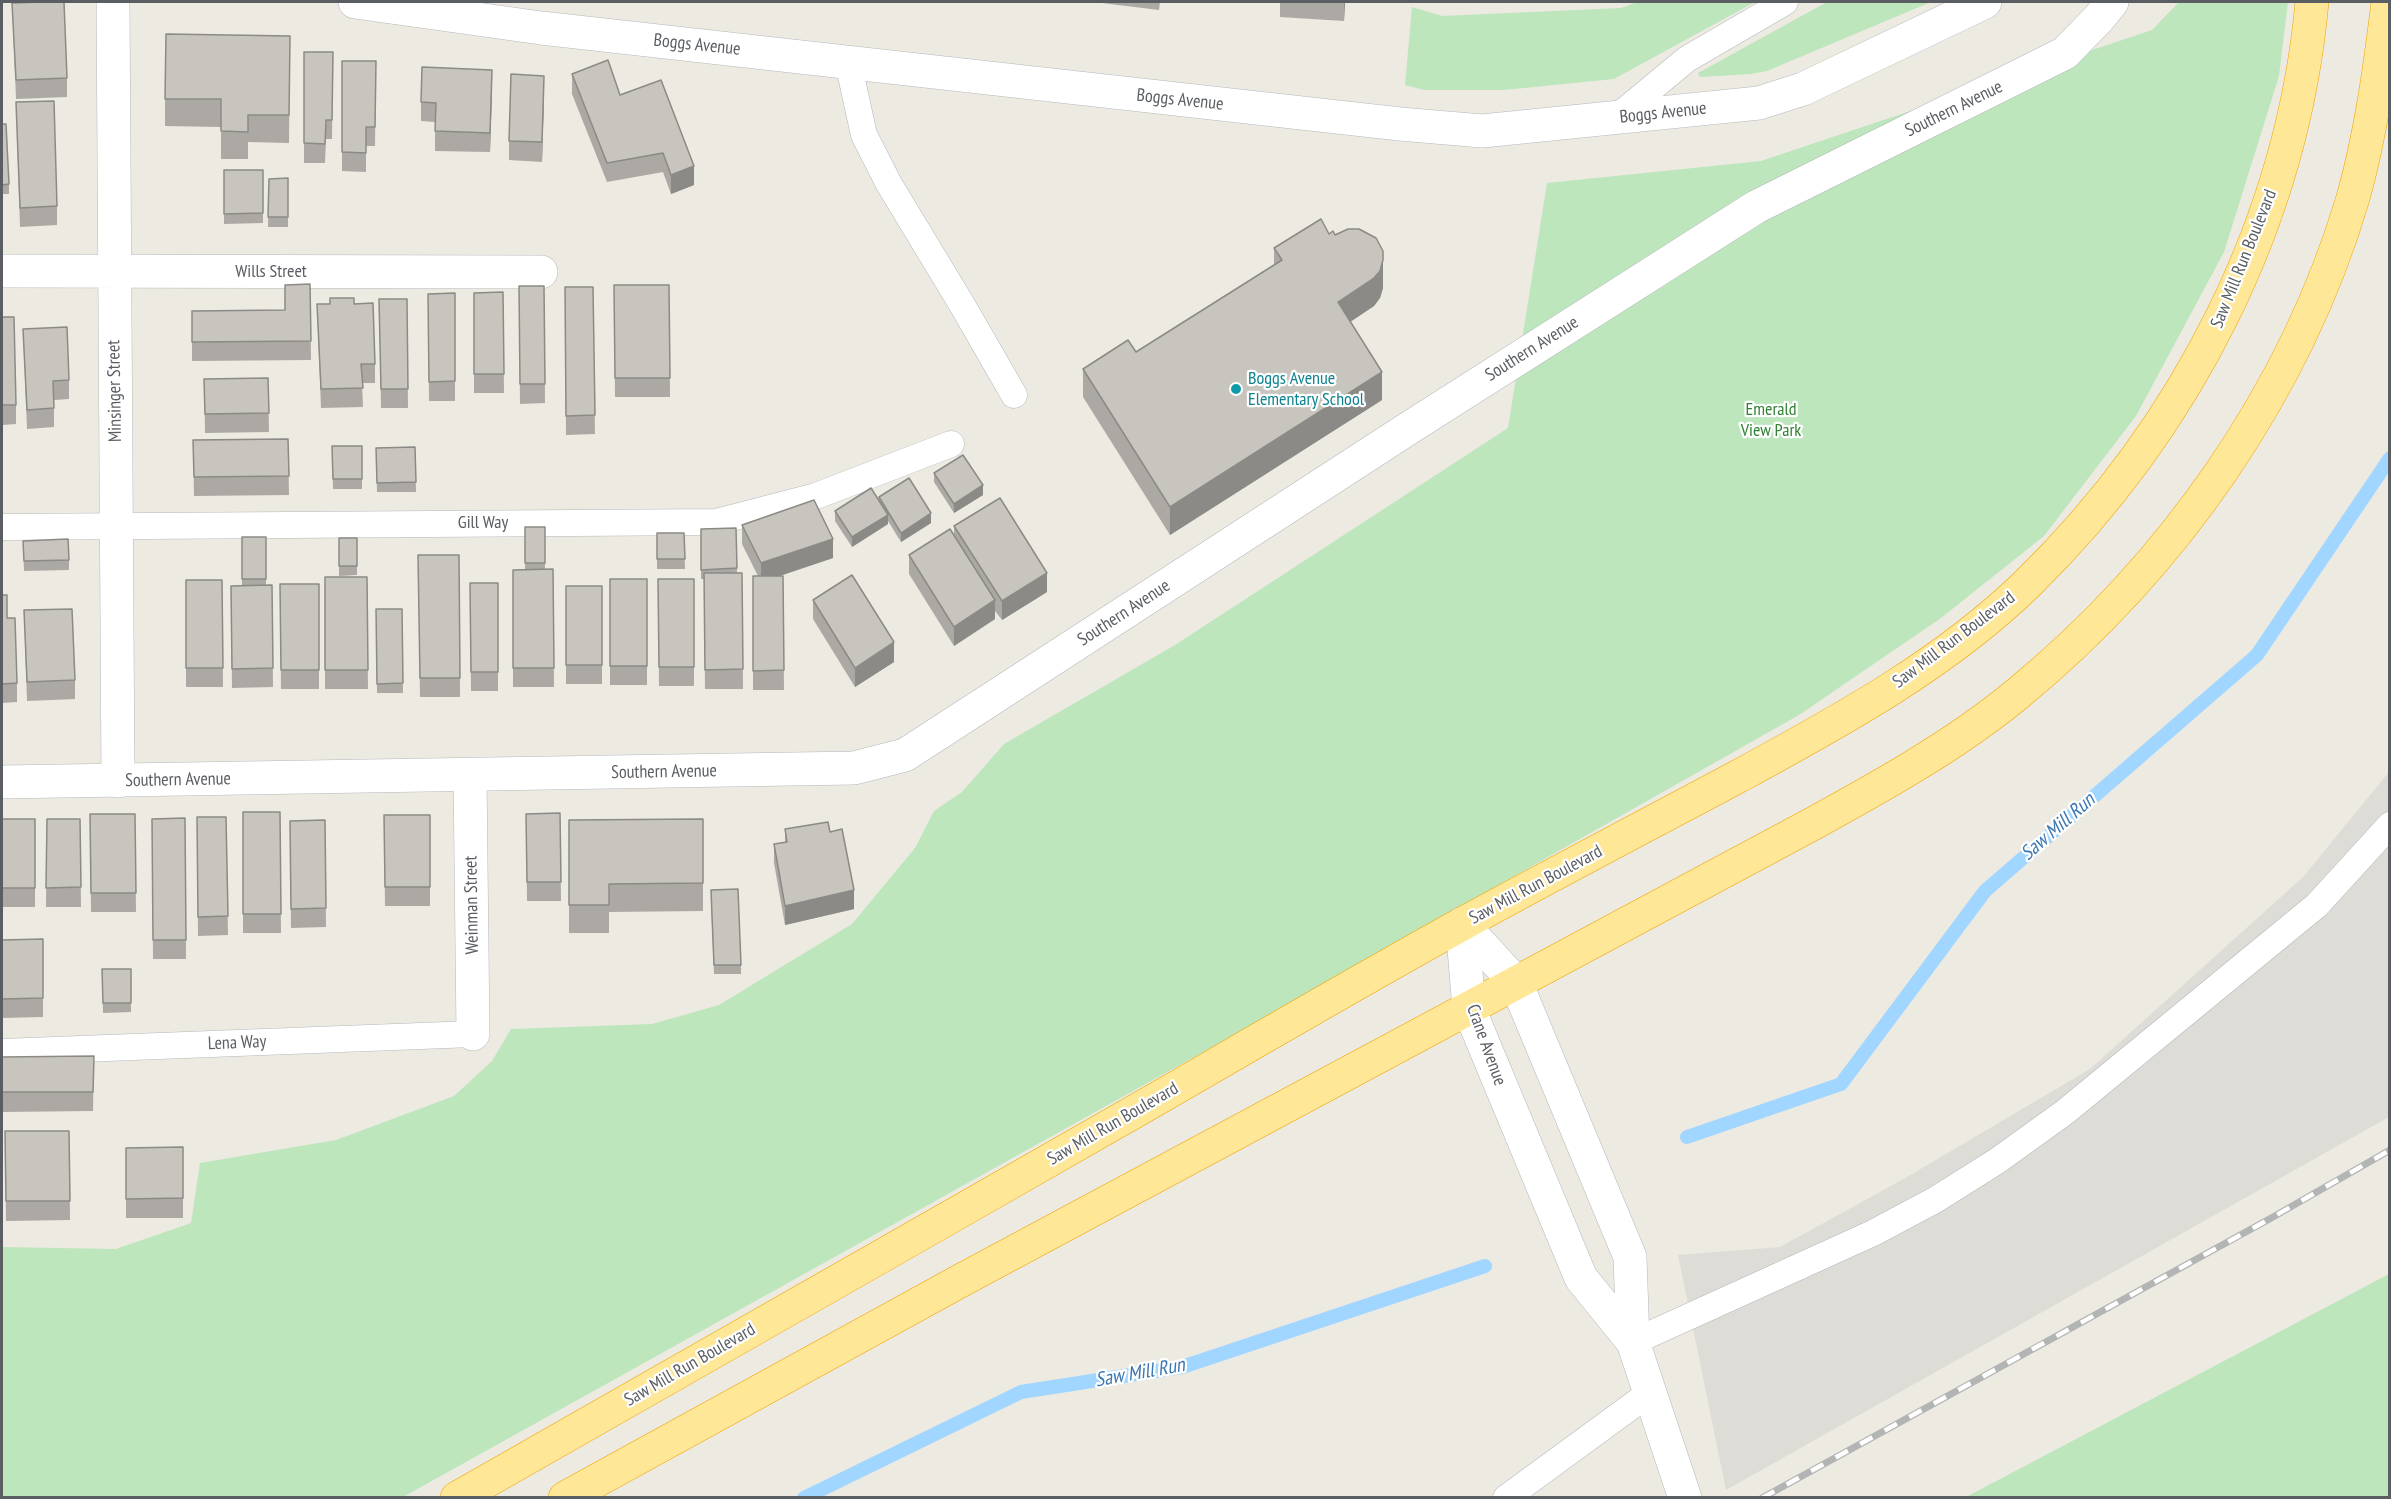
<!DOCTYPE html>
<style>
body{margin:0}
#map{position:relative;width:2391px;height:1499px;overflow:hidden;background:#edeae1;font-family:"PT Sans Narrow",sans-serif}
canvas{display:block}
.frame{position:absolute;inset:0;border:3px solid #5a5e63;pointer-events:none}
</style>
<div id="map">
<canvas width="2391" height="1499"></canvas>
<div class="frame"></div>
</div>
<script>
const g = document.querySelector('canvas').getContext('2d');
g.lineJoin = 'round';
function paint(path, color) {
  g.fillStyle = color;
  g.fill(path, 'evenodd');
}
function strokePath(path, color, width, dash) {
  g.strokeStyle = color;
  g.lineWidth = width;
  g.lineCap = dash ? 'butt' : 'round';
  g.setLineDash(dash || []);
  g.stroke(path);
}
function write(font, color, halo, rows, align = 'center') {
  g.font = font + ' "PT Sans Narrow",sans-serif';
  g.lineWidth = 4.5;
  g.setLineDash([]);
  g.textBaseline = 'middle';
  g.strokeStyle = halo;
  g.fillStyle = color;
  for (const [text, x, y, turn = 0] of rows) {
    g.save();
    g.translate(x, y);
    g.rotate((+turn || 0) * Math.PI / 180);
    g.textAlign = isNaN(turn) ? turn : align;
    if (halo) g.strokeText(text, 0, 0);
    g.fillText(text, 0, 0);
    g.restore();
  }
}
paint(new Path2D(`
 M2389,772V1117L1726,1490L1678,1255L1780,1247L1907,1177L2090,1069L2303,877Z`), '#dedcd6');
paint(new Path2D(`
 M1637,2H1755L1614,79L1504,90H1424L1405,85L1412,7L1442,16L1621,8Z
 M1827,2H1931L1767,71L1751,74L1700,77L1698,73Z
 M2179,2H2288L2279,76L2224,252L2136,416L2044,536L1941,618L1799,715L1214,1046L403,1497L2,1498V1247L116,1249L191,1223L200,1163L336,1140L454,1096L492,1061L511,1029L652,1024L719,1005L852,924L915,848L934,811L962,792L1004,744L1175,645L1508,428L1547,183L1761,161L2152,30Z
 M2389,1274V1497H1966Z`), '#bde6bd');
strokePath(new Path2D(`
 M1687,1137L1841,1084L1985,891L2257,655L2390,458
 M804,1498L1021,1392L1182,1367L1485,1266`), '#a0d6ff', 14);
const service = new Path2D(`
 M848,62L864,135L889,184L964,308L1014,395
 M1617,117L1687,59L1785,2
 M2,527L716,522L816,496L951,444
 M2,1052L473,1034
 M1633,1342L1873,1233L1935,1200L1997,1161L2065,1112L2317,905L2390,825
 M1506,1498L1651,1392`);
const minor = new Path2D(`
 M113,2L118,781
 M2,271L541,272
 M470,775L473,1034`);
const tertiary = new Path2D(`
 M355,2L541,28L1400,124L1482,131L1759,103L1803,89L1985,2
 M2,782L854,768L905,755L1409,428L1756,207L2065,53L2099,18L2112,2
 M1462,924L1516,983L1630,1257L1633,1342L1685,1498
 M1462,924L1469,1009L1581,1278L1633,1342`);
const trunk = new Path2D(`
 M457,1498C678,1372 898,1247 1118,1121C1233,1055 1348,987 1464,923C1555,873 1647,825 1739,776C1840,721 1945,664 2028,583C2186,428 2292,223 2312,2
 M565,1498L960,1281L1816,822C1885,784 1955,745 2016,695C2172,567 2295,393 2353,198C2371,134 2380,67 2388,2`);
strokePath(service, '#b4b8bc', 27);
strokePath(minor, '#b4b8bc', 34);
strokePath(tertiary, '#b4b8bc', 34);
strokePath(trunk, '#efa200', 34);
strokePath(service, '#fff', 26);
strokePath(minor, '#fff', 33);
strokePath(tertiary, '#fff', 33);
strokePath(trunk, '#fee796', 33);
const rail = new Path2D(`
 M1762,1498L2273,1217L2390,1150`);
strokePath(rail, '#b3b4b4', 7);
strokePath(rail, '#fff', 4.5, [14]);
paint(new Path2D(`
 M1102,2H1160L1159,10L1102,3Z
 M1280,2H1345L1344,21L1280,17Z
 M12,3L67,78V97L16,99Z
 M290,36L289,143L248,142V159H221V127L165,126V99Z
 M304,52H333L332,139H326L325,163H304Z
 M342,61H376L375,146H366V172L342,171Z
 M572,74L620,95L694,185L671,194L663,172L607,182L572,94Z
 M492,89L490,152L435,151V122L421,121V102Z
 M544,95L542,162L509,160V141Z
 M16,102L57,206V225L20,227Z
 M2,124L9,184V194H2Z
 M224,170H263V223L224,224Z
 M288,178V227H268L269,179Z
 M1329,234L1335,235L1383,288L1380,298L1374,306L1350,322L1382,400L1170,535L1083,397V369L1136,352L1274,265V248Z
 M310,284L311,360L192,361V311L285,310V285Z
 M614,285H669L670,397H615Z
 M519,286H544L545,403L520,404Z
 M565,287H593L595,434L566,435Z
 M503,292L504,393H474V293Z
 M455,293V401H429L428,294Z
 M379,299H407L408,408H381Z
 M317,304H354L375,364V383H362L363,407L321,408Z
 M2,317L16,405V424L2,425Z
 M23,329L69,380V399L54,400V427L27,429Z
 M268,378L269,432L205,433L204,379Z
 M288,439L289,495L194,496L193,440Z
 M332,446H362V489H333Z
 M415,447L416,492H377L376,448Z
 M934,473L983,495L954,513L934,482Z
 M879,497L931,523L901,542L888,521V524L852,547L835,521V511L879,500Z
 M742,525L833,558L780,576H783L784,690H753V576H758L742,544Z
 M954,526L1047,592L1002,620L995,611V619L954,646L909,574V555L954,535Z
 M525,527H545V569H553L554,687H513V570H525Z
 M736,528L737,573H742L743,689H705L704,579H701V529Z
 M657,533H684L685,569H657Z
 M242,537H266V585H272L273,687L232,688L231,586L242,585Z
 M339,538H357V575L339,576Z
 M23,541L69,560V570L24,571Z
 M418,555H459L460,697H420Z
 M325,577H367L368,689H325Z
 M610,579H647V685H610Z
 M658,579H694V686H659Z
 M186,580H222L223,687H186Z
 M470,583H498V691H471Z
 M280,584H319V689H281Z
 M566,586H602V684H566Z
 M2,595L7,618L17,683V702L2,703Z
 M813,600L894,662L855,687L813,619Z
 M376,609H402L403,693H377Z
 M24,610L75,680V699L27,701Z
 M243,812H280L281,933H243Z
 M560,813L561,901H527L526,814Z
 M90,814H135L136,912H91Z
 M384,815H430V906H385Z
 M197,817H226L228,935L198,936Z
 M185,818L186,959H153L152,819Z
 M2,819H35V907H2Z
 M47,819H80L81,907H46Z
 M703,819V911L609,912V933H569V820Z
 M325,820L326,927L291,928L290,821Z
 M785,829L854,909L785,925L774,863V844L785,842Z
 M711,900L741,965V974H714Z
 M43,939V1017L2,1018V940Z
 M102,969H131V1012L103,1013Z
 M94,1056L93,1111L2,1112V1057Z
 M5,1131H69L70,1220L6,1221Z
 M183,1147V1218H126V1148Z`), '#aca9a4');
paint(new Path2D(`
 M1344,2H1345L1344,21Z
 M492,70V89L490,152V133Z
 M544,76V95L542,162V142Z
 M694,166V185L671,194V175Z
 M1383,260V288L1380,298L1374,306L1338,330V302Z
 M1382,372V400L1170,535V507Z
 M983,485V495L954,513V504Z
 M931,513V523L901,542V533Z
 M888,515V524L852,547V537Z
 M833,539V558L761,582V563Z
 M1047,573V592L1002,620V601Z
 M995,600V619L954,646V627Z
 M894,642V662L855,687V668Z
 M854,890V909L785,925V906Z`), '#8c8a86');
const building = new Path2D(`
 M41,2H64L67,78L16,80L12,3Z
 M166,34L290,36L289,115H248V132L221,131V99H165Z
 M304,52H333L332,120H326L325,144L304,143Z
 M608,60L620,95L661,80L694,166L671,175L663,153L607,163L572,74Z
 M342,61H376L375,127H366V153L342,152Z
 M422,67L492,70L490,133L435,131L436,103L421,102Z
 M511,74L544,76L542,142L509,141Z
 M54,101L57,206L20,208L16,102Z
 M2,124H6L9,184L2,185Z
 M224,170H263V213L224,214Z
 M288,178V217H268L269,179Z
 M1321,219L1329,234L1333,231L1335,235L1348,229H1359L1376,238L1383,251V260L1380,271L1374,278L1338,302L1382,372L1170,507L1083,369L1128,340L1136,352L1282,260L1274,248Z
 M310,284L311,341L192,342V311L285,310V285Z
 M614,285H669L670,378H615Z
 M519,286H544L545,384H520Z
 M565,287H593L595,415L566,416Z
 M503,292L504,374H474V293Z
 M455,293V381L429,382L428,294Z
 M330,298H354V304L373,303L375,364H361L363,388L321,389L317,304H330Z
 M379,299H407L408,389H381Z
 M2,317H14L16,405H2Z
 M67,327L69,380L53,381L54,408L27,410L23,329Z
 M268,378L269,413L205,414L204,379Z
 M288,439L289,476L194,477L193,440Z
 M332,446H362V479H333Z
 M415,447L416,482L377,483L376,448Z
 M963,455L983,485L954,504L934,473Z
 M909,478L931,513L901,533L879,497Z
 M871,488L888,515L852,537L835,511Z
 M1000,498L1047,573L1002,601L954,526Z
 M814,500L833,539L761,563L742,525Z
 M525,527H545V563H525Z
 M736,528L737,568L701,570V529Z
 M950,529L995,600L954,627L909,555Z
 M657,533H684L685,559H657Z
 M242,537H266V579H242Z
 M339,538H357V566H339Z
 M68,539L69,560L24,561L23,541Z
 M418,555H459L460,678H420Z
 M553,569L554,668H513V570Z
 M704,573H742L743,669L705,670Z
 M852,575L894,642L855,668L813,600Z
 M753,576H783L784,670L753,671Z
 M325,577H367L368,670H325Z
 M610,579H647V666H610Z
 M658,579H694V667H659Z
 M186,580H222L223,668H186Z
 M470,583H498V672H471Z
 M280,584H319V670H281Z
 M272,585L273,668L232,669L231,586Z
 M566,586H602V665H566Z
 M2,595H7V618H15L17,683L2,684Z
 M72,609L75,680L27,682L24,610Z
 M376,609H402L403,683L377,684Z
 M243,812H280L281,914H243Z
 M560,813L561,882H527L526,814Z
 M90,814H135L136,893H91Z
 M384,815H430V887H385Z
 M197,817H226L228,916L198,917Z
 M185,818L186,940H153L152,819Z
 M2,819H35V888H2Z
 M47,819H80L81,887L46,888Z
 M703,819V883L609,884V905H569V820Z
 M325,820L326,908L291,909L290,821Z
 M828,822L830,832L842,829L854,890L785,906L774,844L787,842L785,829Z
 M738,889L741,965H714L711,890Z
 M43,939V998L2,999V940Z
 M102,969H131V1003H103Z
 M94,1056L93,1092H2V1057Z
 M5,1131H69L70,1201H6Z
 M183,1147V1198L126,1199V1148Z`);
paint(building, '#c8c5bf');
strokePath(building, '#8c8a86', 1.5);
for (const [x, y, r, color] of [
 [1236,389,6,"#0f9aa8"]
]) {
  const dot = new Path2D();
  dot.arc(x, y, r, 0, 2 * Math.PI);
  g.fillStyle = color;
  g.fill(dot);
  strokePath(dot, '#fff', 2);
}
write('18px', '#5a5e63', '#fff', [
 ["Boggs Avenue",697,45,6],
 ["Boggs Avenue",1180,100,6],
 ["Southern Avenue",1954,109,-26],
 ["Boggs Avenue",1663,113,-6],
 ["Saw Mill Run Boulevard",2244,259,-68],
 ["Wills Street",271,272],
 ["Southern Avenue",1532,349,-32],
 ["Minsinger Street",115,391,-91],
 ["Gill Way",483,523],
 ["Southern Avenue",1124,613,-33],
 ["Saw Mill Run Boulevard",1954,640,-37],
 ["Southern Avenue",664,772,-1],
 ["Southern Avenue",178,780,-1],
 ["Saw Mill Run Boulevard",1536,885,-28],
 ["Weinman Street",472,905,-91],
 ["Lena Way",237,1043,-2],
 ["Crane Avenue",1486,1045,70],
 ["Saw Mill Run Boulevard",1113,1124,-30],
 ["Saw Mill Run Boulevard",690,1365,-30]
]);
write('18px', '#0d838f', '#fff', [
 ["Boggs Avenue",1248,379],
 ["Elementary School",1248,400]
], 'left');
write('18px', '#328235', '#fff', [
 ["Emerald",1771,410],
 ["View Park",1771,431]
]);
write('italic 20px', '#3b77b2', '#fff', [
 ["Saw Mill Run",2058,827,-41],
 ["Saw Mill Run",1140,1373,-10]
]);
</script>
